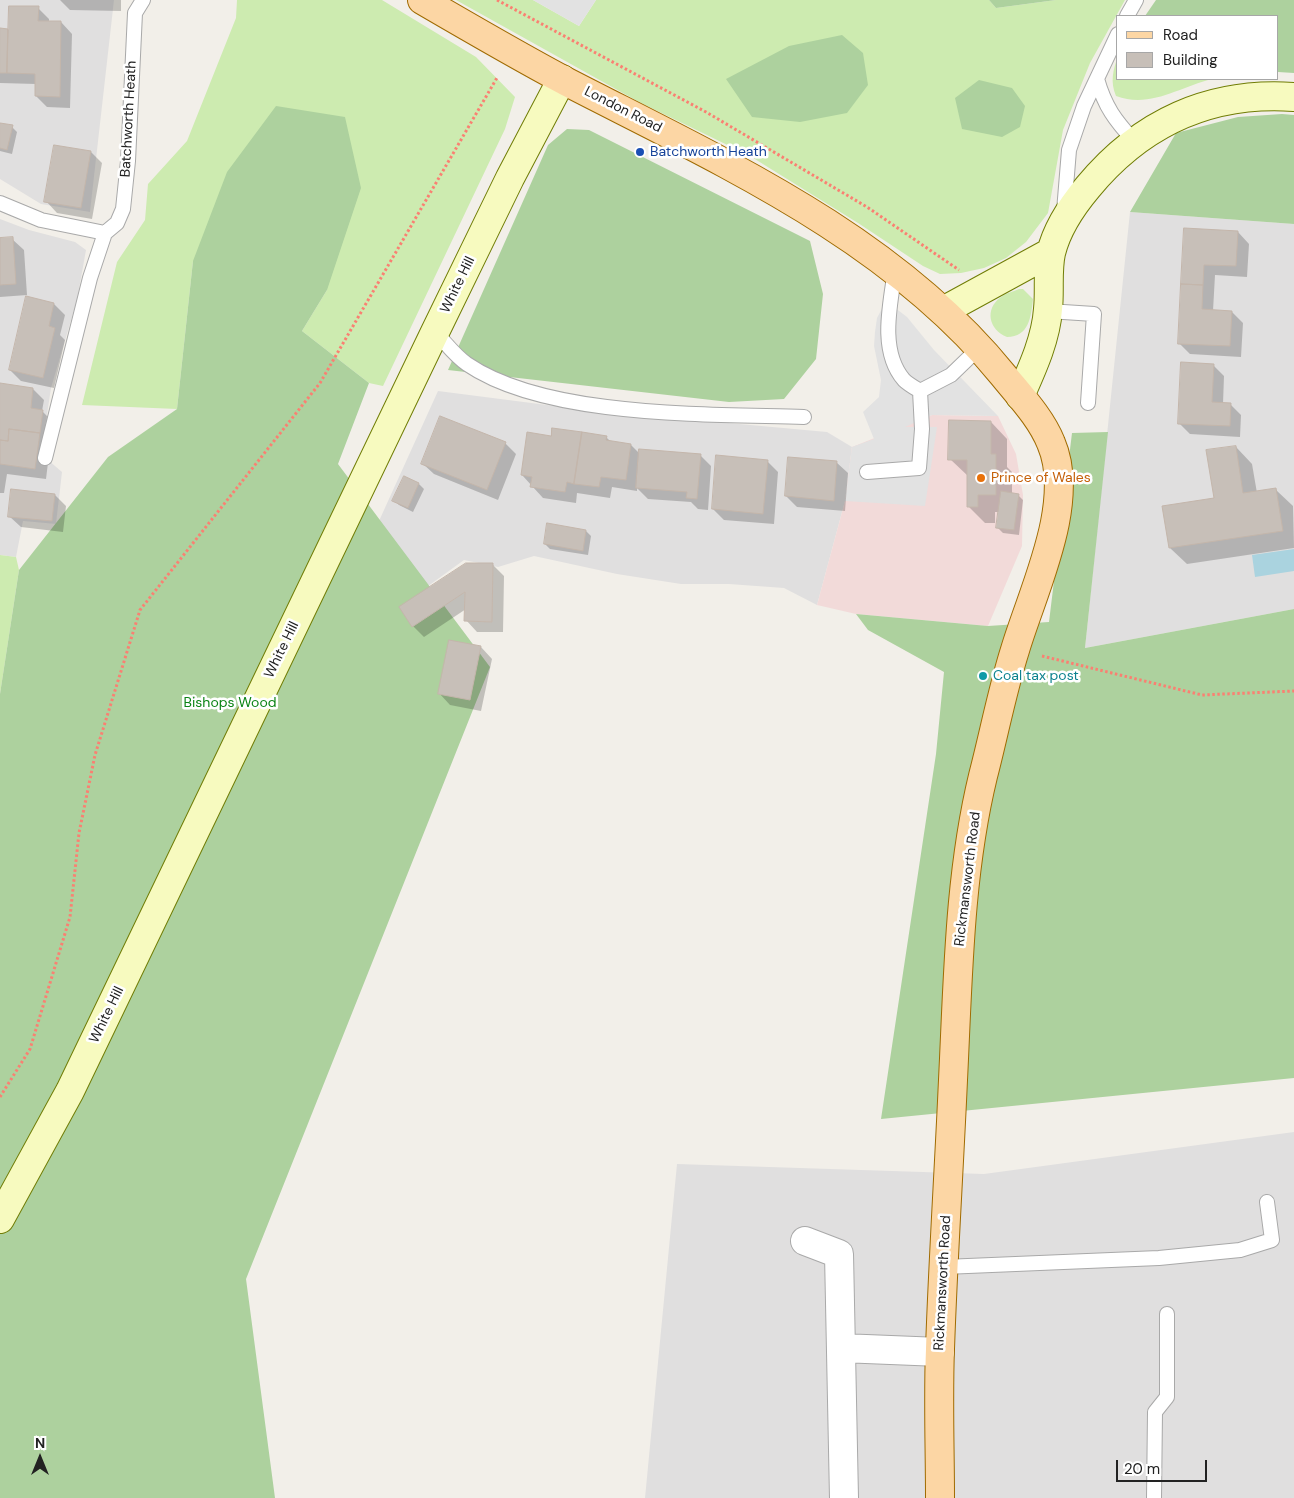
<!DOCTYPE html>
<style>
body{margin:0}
#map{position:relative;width:1294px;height:1498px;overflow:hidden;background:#f2efe9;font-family:"DM Sans",sans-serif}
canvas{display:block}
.legend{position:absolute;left:1116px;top:15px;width:162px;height:65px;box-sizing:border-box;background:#fff;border:1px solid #a7a7a7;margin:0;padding:6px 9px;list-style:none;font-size:15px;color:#222}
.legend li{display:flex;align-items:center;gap:10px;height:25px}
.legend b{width:25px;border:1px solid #a7a7a7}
.north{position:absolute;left:15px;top:1433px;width:50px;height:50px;-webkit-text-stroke:4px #fff;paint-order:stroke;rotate:0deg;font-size:14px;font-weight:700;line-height:20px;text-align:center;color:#222}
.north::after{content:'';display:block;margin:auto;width:18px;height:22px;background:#222;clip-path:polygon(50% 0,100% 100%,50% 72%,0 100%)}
.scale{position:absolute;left:1116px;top:1460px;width:91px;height:22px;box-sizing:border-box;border:2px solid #222;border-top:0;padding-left:6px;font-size:15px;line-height:18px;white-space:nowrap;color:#222;-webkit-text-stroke:4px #fff;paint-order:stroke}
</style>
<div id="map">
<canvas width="1294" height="1498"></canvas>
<ul class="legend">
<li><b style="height:6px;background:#fcd6a4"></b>Road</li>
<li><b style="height:14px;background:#c7bfb8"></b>Building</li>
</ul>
<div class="north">N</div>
<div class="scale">20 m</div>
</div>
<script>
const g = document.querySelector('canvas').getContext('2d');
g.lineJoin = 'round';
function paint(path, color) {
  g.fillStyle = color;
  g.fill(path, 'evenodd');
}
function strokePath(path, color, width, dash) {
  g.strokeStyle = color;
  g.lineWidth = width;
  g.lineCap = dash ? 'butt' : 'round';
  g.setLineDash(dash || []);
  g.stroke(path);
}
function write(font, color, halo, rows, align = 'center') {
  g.font = font + ' "DM Sans",sans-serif';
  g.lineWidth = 5;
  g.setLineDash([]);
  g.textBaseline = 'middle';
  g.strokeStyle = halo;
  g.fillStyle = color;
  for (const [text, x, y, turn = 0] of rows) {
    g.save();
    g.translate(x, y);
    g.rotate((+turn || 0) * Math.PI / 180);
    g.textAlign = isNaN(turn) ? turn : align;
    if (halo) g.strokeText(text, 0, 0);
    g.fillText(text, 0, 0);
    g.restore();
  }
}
paint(new Path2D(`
 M0,0H114L90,212L41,204L0,179Z
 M1130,212L1294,224V609L1085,648Z
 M0,219L29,230L75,242L86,250L77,300L51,388L41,454L62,472L56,524L23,521L16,557L0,555Z
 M438,391L586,410L827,432L852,447L845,501L817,605L784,588L729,584H681L617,574L534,556L498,567L464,560L395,610L374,532Z
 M1294,1132V1498H645L677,1164L984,1174Z`), '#e0dfdf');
paint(new Path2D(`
 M932,415L998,416L1016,454L1023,495L1022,546L988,626L856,614L817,605L845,501L852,447Z`), '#f2dad9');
paint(new Path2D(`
 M237,0H382L476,57L515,97L505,129L383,386L369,383L302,331L327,290L193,261L177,409L82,405L117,262L145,220L148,184L187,141L236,18Z
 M456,0H533L579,26L596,0H989L996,8L1056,0H1125L1090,63L1063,130L1048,213L1026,242L1006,258L984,268L961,273L940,274L923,266L858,223L750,156L639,102Z
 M1118,56V79H1212C1179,87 1150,109 1116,96C1110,82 1113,70 1118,56Z
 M1019,289H1023L1033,299C1031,317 1029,337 1007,337C989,330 984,309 1001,297C1005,293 1013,292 1019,289Z
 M0,555L16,557L19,570L0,694Z`), '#cdebb0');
paint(new Path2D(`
 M989,0H1056L996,8Z
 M1156,0H1294V73L1278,72V16H1145Z
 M842,35L863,53L868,85L847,113L800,122L752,117L726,79L789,46Z
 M979,80L1012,88L1025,106L1020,127L1002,137L962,129L955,98Z
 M276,106L345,117L361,188L327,290L302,331L369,383L338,464L490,667L246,1279L275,1498H0V694L19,570L108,457L177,409L193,261L227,172Z
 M1282,114L1294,115V224L1130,212L1176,133L1238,117Z
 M567,129L589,130L810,241L823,294L816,359L784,399L729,402L448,370L548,145Z
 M1108,432L1085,648L1294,609V1078L881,1119L936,754L944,672L868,630L856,614L988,626L1049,622L1072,433Z`), '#add19e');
paint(new Path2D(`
 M533,0H596L579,26Z
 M886,301L907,317L934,350L998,416L932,415L905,427H937L925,506L845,501L852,447L874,439L863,412L879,397L881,380L874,346L875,332L877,318Z`), '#e2e2e2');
paint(new Path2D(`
 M1294,549V571L1255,577L1252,555Z`), '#aad3df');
paint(new Path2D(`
 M60,0H121V11L70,10Z
 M38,8L49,19V22H61L72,34L70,108L47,107L36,96V84L0,83V30H9Z
 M0,124L12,127L17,132L12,154L0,151Z
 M91,152L102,163L92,219L57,213L46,201Z
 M1185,229L1238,232L1249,244L1247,277L1215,275L1213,311L1232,312L1243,323L1241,357L1190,354L1179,343Z
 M12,239L24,250L27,295L0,297V240Z
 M54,304L65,315L60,335L65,340L54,388L21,381L10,370Z
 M1213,365L1224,376L1223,404H1230L1241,415L1240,437L1190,434L1179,423Z
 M0,385L33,389L44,400L42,411L53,422L46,479L7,474L4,493H0Z
 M991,422L1007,439V467L1012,472V494L1018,495L1023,500L1019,535L1003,533L997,527L1000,512H995V523H985L968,506V476L950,459Z
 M553,437H606L611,442L631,445L640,454L700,455L711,466L708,510L698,509L691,502L648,499L637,488V491L612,487L610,498L577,493L576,503L543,498L522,475Z
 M505,443L516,454L498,500L434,474L422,463Z
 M1236,447L1252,464L1257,493L1276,490L1293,506L1294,548L1187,564L1170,548L1215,499Z
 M767,461L778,472L774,524L724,520L713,509Z
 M836,462L848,473L845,511L797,507L786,496Z
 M404,477L419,484L424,489L413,512L399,505L394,500Z
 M55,495L66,506L63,532L21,527L9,516Z
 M586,531L591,536L588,555L550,549L545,544Z
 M493,565L504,576L503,632H477L466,620V609L424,637L413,626Z
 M450,641L481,647L492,659L481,711L450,705L439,693Z`), '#0003');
const building = new Path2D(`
 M9,6H39L38,21H61L60,97L35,96V74L7,73Z
 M0,28L8,29L7,73H0Z
 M0,123L13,125L7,150L0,148Z
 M54,145L91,151L81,208L44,202Z
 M1184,228L1238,231L1236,266L1204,265L1203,285L1181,284Z
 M13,237L16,284L0,285V238Z
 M1181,284L1203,285L1202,309L1232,311L1230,346L1178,344Z
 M26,296L54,303L49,326L55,328L43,378L9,370Z
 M1181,362L1214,364L1212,402L1231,403L1230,426L1178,424Z
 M0,383L33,388L31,408L43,410L40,433L9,429L8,441L0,440Z
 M440,416L506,442L487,490L421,464Z
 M949,420L991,421V454H996V495H978V507H967V460H948Z
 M552,428L582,432L574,484L567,482L565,492L530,487L532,477L521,475L527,432L551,436Z
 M9,429L40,433L35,469L0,464V440L8,441Z
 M582,432L607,436L606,440L631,444L626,480L601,477L599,487L574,484Z
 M1236,446L1243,493L1276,488L1283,531L1169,548L1162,506L1214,498L1206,450Z
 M639,449L701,454L697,499L686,498L687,492L636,488Z
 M716,455L768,460L763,514L712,509Z
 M788,457L837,461L834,501L785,496Z
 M404,476L419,483L408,508L392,501Z
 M11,489L55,494L52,521L8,517Z
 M1001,491L1019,494L1014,530L996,528Z
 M547,523L586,530L583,551L544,544Z
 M466,563H493L492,622L464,621L465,592L412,627L399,607Z
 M449,640L481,646L470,700L438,694Z`);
paint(building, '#c7bfb8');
strokePath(building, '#c4b6ab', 1);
const lane = new Path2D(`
 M1127,16L1136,0
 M1097,79C1105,107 1115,120 1134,141
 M0,203L41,220L105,233
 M1064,211L1069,150L1084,106L1118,34
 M895,271C890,305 879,351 904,380C908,384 915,388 920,391L951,375L980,347
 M1048,311L1094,314L1088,403
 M435,332C445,342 455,356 467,364C546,418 709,414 804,417
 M45,458L90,278L105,233L117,223L123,209L128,161L135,13L143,0
 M867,472L919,468L922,429L920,391
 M944,1267L1159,1258L1240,1250L1272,1240L1267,1202
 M1154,1498L1155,1412L1167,1397V1314`);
const street = new Path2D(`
 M805,1241L839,1254L844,1498
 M841,1348L940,1352`);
const secondary = new Path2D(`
 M943,311L1051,252
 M1020,396C1032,369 1046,339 1048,309C1050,291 1047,271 1051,253C1057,228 1072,206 1088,187C1141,123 1210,91 1294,97
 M0,1219L70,1091L435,332L510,178L562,79`);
const primary = new Path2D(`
 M422,0C470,28 518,56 567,82C722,162 891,237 1003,375C1020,396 1041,418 1051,443C1077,503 1032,592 1015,650C1002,691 994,734 983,776C959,875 958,979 953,1080C949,1170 943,1260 940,1349C938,1399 940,1449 940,1498`);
strokePath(lane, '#a9a9a9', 16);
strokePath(street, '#a9a9a9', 30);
strokePath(secondary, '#707d05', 30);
strokePath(primary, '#a06b00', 30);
strokePath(new Path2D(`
 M497,0L706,112L867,207L959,270
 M1042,656L1202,695L1294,691
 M0,1097L30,1049L70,917L79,833L95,755L140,610L320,383L498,76`), '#fa8072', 3, [2.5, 2.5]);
strokePath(lane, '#fff', 14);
strokePath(street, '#fff', 28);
strokePath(secondary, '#f7fabf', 28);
strokePath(primary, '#fcd6a4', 28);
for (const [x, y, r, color] of [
 [640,152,5,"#1a4fb4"],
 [981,478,5,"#e8710a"],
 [983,676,5,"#0f9aa8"]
]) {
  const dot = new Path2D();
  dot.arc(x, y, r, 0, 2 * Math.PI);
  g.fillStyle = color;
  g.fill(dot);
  strokePath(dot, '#fff', 2);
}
write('14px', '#222', '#fff', [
 ["London Road",623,110,27],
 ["Batchworth Heath",129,119,-87],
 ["White Hill",458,285,-64],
 ["White Hill",282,650,-64],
 ["Rickmansworth Road",968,879,-83],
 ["White Hill",107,1015,-64],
 ["Rickmansworth Road",943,1283,-87]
]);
write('14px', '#164399', '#fff', [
 ["Batchworth Heath",650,152]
], 'left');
write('14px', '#c56008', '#fff', [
 ["Prince of Wales",991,478]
], 'left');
write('14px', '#0d838f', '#fff', [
 ["Coal tax post",993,676]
], 'left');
write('14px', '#0c8416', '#fff', [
 ["Bishops Wood",230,703]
]);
</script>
